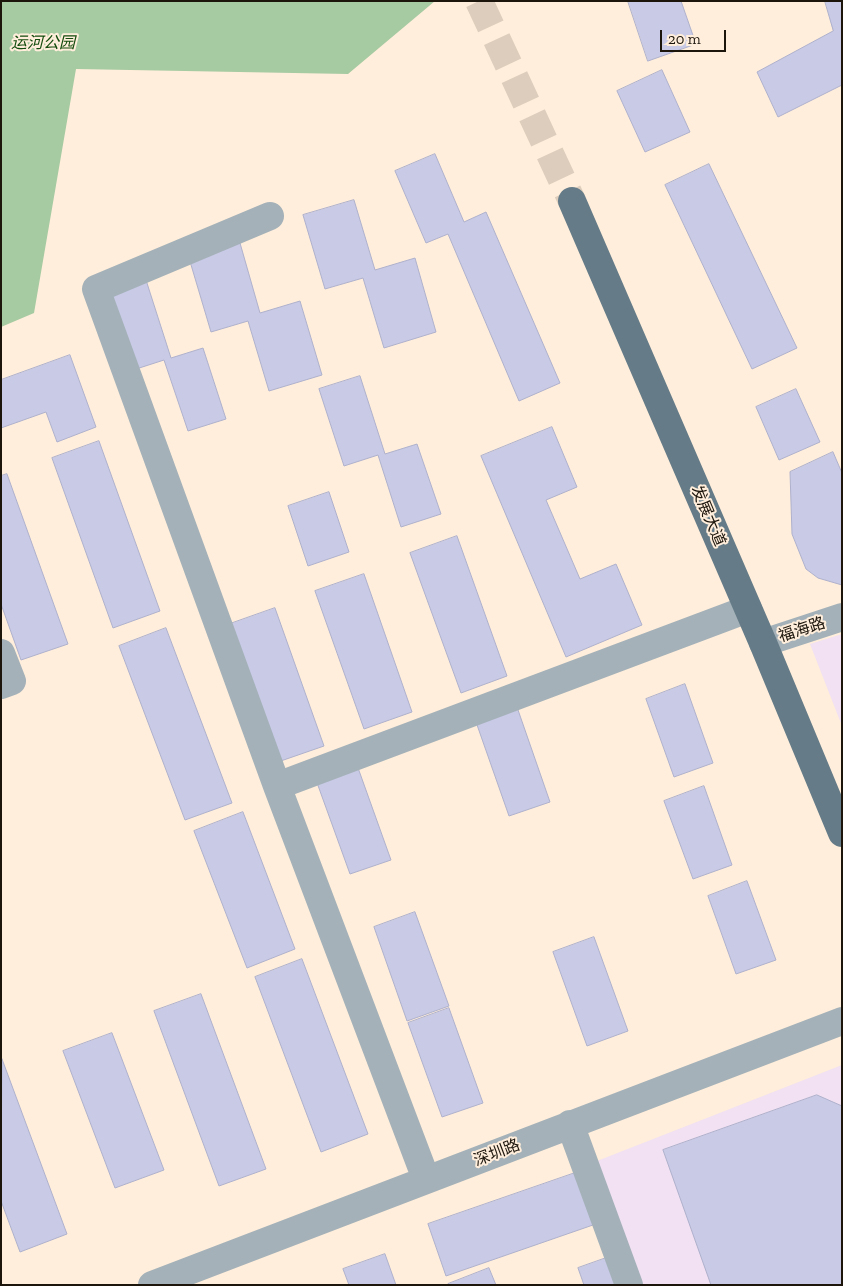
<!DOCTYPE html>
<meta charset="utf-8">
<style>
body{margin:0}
#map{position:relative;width:843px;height:1286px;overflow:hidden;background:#ffeedb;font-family:"Zilla Slab",serif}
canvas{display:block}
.frame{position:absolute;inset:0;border:2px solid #1c150c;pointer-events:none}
.scale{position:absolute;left:660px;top:30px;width:66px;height:22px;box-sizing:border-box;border:2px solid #1c150c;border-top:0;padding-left:6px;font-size:15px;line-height:18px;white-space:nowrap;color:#1c150c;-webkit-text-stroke:4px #ffeedb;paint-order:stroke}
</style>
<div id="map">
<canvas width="843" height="1286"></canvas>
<div class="frame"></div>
<div class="scale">20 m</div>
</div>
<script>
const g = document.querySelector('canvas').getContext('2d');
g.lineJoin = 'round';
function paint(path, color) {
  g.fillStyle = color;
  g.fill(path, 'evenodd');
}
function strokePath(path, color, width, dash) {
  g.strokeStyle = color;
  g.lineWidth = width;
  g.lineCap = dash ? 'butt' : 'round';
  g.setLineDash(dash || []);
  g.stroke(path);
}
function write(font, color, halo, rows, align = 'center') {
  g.font = font + ' "Zilla Slab","Noto Sans SC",serif';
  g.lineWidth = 4;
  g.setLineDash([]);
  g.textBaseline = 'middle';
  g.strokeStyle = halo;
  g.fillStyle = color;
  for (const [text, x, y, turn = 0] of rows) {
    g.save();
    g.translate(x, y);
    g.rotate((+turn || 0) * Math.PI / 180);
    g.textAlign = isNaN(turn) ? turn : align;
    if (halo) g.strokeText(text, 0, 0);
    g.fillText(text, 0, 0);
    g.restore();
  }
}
paint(new Path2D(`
 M842,634V726L810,644Z
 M842,1065V1285H642L597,1161Z`), '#f1e1f2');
paint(new Path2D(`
 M1,1H435L348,74L76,69L34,313L1,327Z`), '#a6caa2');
const building = new Path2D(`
 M628,1H681L696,44L648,61Z
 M825,1H842V85L778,117L757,72L833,31Z
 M662,70L690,132L645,152L617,91Z
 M435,154L464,222L486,212L560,383L519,401L448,234L426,243L395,171Z
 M709,164L797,348L752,369L665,185Z
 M354,200L375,270L415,258L436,332L384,348L363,278L325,289L303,215Z
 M240,243L260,313L300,301L322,375L269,391L248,321L211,332L189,258Z
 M146,280L171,358L203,348L226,419L188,431L164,360L130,371L105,293Z
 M70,355L96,427L57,442L46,412L1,428V380Z
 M360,376L385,454L417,444L441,514L401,527L378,455L344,466L319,389Z
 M796,389L820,442L779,460L756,407Z
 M552,427L577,487L546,500L580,579L616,564L642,625L566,657L481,456Z
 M99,441L160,611L113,628L52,458Z
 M833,452L842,473V585L818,578L806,569L792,534L790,472Z
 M7,474L68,644L21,660L1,604V476Z
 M329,492L349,552L308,566L288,506Z
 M457,536L507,676L461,693L410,553Z
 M364,574L412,712L364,729L315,591Z
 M275,608L324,746L275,763L227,625Z
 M166,628L232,803L185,820L119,646Z
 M685,684L713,763L674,777L646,699Z
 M517,707L550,802L509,816L476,722Z
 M357,765L391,860L350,874L316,780Z
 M704,786L732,865L693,879L664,801Z
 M243,812L295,949L247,968L194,831Z
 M747,881L776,960L736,974L708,896Z
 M415,912L449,1006L407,1021L374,927Z
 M594,937L628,1031L587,1046L553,952Z
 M302,959L368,1134L321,1152L255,977Z
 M201,994L266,1169L219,1186L154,1011Z
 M449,1008L483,1103L442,1117L408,1023Z
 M112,1033L164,1170L115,1188L63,1051Z
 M2,1059L67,1234L20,1252L1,1201Z
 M817,1095L842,1106V1285H711L663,1150Z
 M575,1173L593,1225L446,1276L428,1224Z
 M385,1254L396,1285H349L343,1269Z
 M609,1257L619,1285H584L578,1268Z
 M489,1268L496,1285H448V1284Z`);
paint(building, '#c8cae6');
strokePath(building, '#afb1cc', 1);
strokePath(new Path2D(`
 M479,1L572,201`), '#ddcdbc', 28, [28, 14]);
strokePath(new Path2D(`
 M270,216L96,289L277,786L426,1179
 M763,643L842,617
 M1,653L12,681L1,685
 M277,786L748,609
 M570,1124L629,1285
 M152,1285L842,1021`), '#a4b1b8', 28);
strokePath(new Path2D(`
 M572,201L763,643L842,833`), '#657c88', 28);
write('italic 16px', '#124b0d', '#ffeedb', [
 ["运河公园",43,43]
]);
write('16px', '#1c150c', '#ffeedb', [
 ["发展大道",708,516,67],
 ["福海路",802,630,-18],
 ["深圳路",497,1153,-21]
]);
</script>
